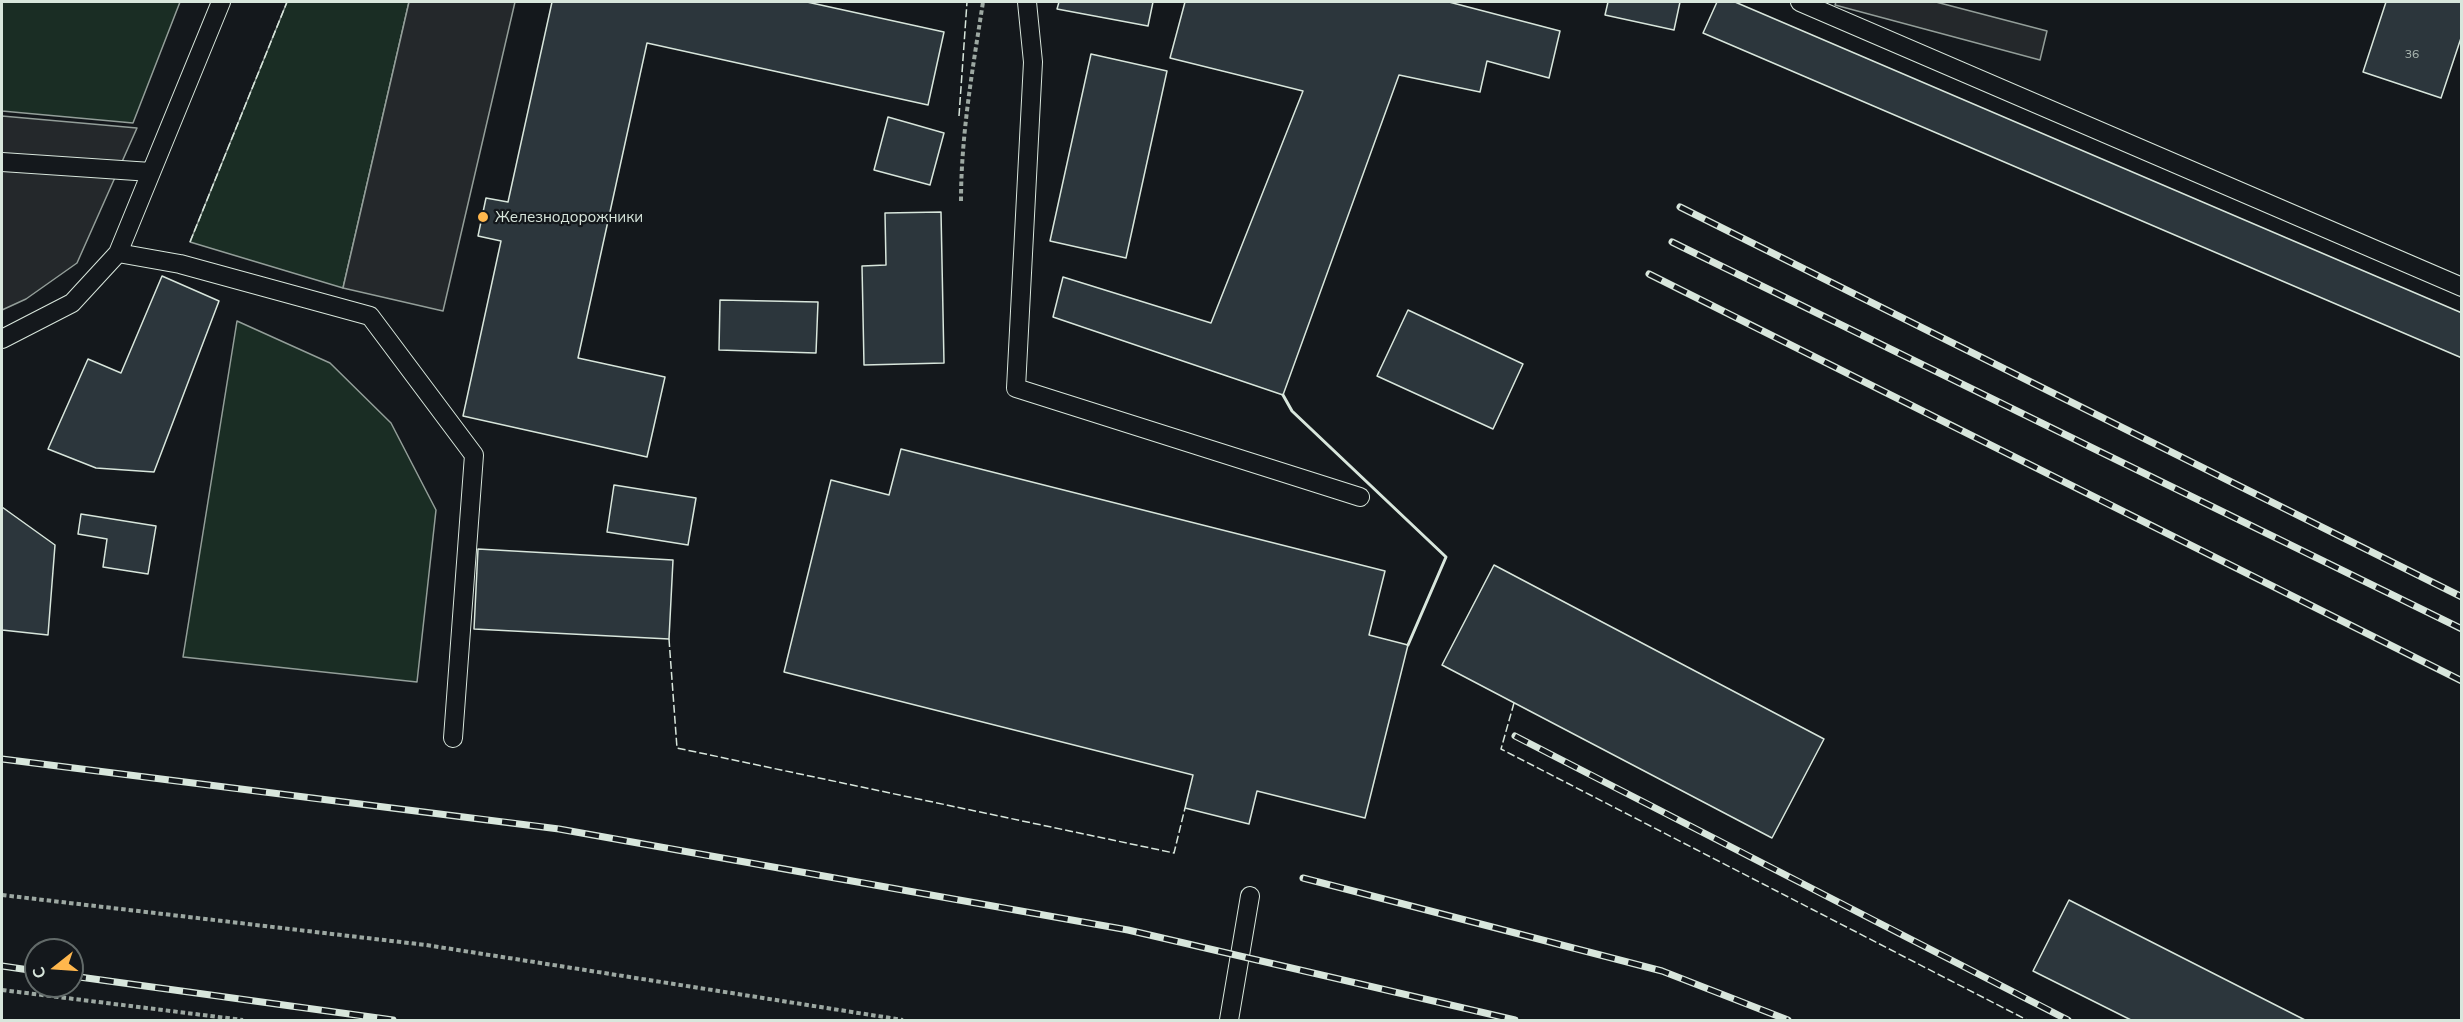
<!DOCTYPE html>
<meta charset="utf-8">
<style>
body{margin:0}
#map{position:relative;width:2463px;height:1022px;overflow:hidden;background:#14181c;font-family:Mulish,sans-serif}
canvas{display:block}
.frame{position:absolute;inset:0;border:3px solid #d8e6dc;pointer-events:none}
.north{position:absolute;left:24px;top:938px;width:60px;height:60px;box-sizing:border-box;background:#14181c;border:2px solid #626a69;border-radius:50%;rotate:253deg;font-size:16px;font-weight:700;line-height:24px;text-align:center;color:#d8e6dc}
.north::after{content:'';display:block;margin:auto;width:21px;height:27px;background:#ffb74d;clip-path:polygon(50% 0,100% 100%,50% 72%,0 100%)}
</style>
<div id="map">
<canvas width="2463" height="1022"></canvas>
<div class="frame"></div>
<div class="north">С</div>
</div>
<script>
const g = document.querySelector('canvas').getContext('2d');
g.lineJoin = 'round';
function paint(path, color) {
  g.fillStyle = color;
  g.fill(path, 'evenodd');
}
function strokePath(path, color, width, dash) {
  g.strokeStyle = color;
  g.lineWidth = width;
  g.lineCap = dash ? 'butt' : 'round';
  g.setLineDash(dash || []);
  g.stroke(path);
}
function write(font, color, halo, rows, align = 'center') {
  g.font = font + ' Mulish,sans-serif';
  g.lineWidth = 4.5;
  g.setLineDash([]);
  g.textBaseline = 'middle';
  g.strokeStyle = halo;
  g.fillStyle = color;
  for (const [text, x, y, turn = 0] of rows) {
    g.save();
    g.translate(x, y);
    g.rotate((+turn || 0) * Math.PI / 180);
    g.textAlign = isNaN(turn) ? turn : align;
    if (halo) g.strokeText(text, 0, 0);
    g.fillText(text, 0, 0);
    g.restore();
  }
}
const green = new Path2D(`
 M2,2H180L133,123L2,111Z
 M287,2H409L343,288L190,242Z
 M237,321L330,363L391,423L436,510L417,682L183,657Z`);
paint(green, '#1a2d24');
strokePath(green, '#939e99', 1.5);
const parking = new Path2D(`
 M409,2H515L443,311L343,288Z
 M1836,2H1936L2047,31L2040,60L1835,5Z
 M2,116L137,128L77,263L26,299L2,310Z`);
paint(parking, '#24282b');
strokePath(parking, '#939e99', 1.5);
const building = new Path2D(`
 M552,2H807L944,32L928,105L647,43L578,358L665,377L647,457L463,416L501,241L478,236L486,198L508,202Z
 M1059,2H1153L1148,26L1057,9Z
 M1185,2H1449L1560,31L1549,78L1487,61L1480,92L1399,75L1283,395L1053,317L1063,277L1211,323L1303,91L1170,58Z
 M1608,2H1680L1674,30L1605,15Z
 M1717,2H1735L2462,313V358L1703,33Z
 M2386,2H2462V35L2441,98L2363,72Z
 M1091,54L1167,71L1126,258L1050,241Z
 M888,117L944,133L930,185L874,170Z
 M941,212L944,363L864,365L862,266L886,265L885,213Z
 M162,276L219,301L154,472L96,468L48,449L88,359L121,373Z
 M720,300L818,302L816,353L719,350Z
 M1408,310L1523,364L1493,429L1377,376Z
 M901,449L1385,571L1369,635L1408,645L1365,818L1257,791L1249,824L1185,808L1193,775L784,672L831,480L889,495Z
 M614,485L696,498L688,545L607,532Z
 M2,507L55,545L48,635L2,630Z
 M81,514L156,526L148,574L103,567L107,539L78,534Z
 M478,549L673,560L669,639L474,629Z
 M1494,565L1824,739L1772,838L1442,665Z
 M2069,900L2305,1020H2131L2033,971Z`);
paint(building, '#2c363c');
strokePath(building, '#d8e6dc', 1.5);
const service = new Path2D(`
 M1027,2L1033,62L1016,388L1360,497
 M1800,2L2462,287
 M2,162L151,172
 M118,253L180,264L370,316L474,455L453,738
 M2,339L72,303L118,253L221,2
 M1229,1020L1250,896`);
strokePath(service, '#d8e6dc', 20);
strokePath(new Path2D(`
 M961,201C961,134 973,67 983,2
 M2,895L426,945L903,1020
 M2,990L243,1020`), '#9da8a2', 4, [4.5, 3]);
strokePath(service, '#14181c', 18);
const rail = new Path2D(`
 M1680,207L2462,597
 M1672,242L2462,629
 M1649,274L2462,681
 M1515,736L2068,1020
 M2,759L559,829L1128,930L1515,1020
 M1303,878L1662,971L1788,1020
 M2,966L36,971
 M72,976L393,1020`);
strokePath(rail, '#d8e6dc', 7);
strokePath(rail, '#14181c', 4.5, [14]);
strokePath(new Path2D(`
 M959,116L967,2
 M190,242L287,2
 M669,639L677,748L1174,853L1185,808
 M1514,703L1501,749L2027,1020`), '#d8e6dc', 1.5, [8, 3]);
strokePath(new Path2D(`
 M1283,395L1292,411L1446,557L1408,645`), '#d8e6dc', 3);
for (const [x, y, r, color] of [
 [483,217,6,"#ffb74d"]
]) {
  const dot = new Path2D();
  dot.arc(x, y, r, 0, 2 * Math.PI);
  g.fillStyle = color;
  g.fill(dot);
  strokePath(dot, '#14181c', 2);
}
write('12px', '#adbab4', null, [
 ["36",2412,54]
]);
write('15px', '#d8e6dc', '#14181c', [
 ["Железнодорожники",495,217]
], 'left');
</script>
